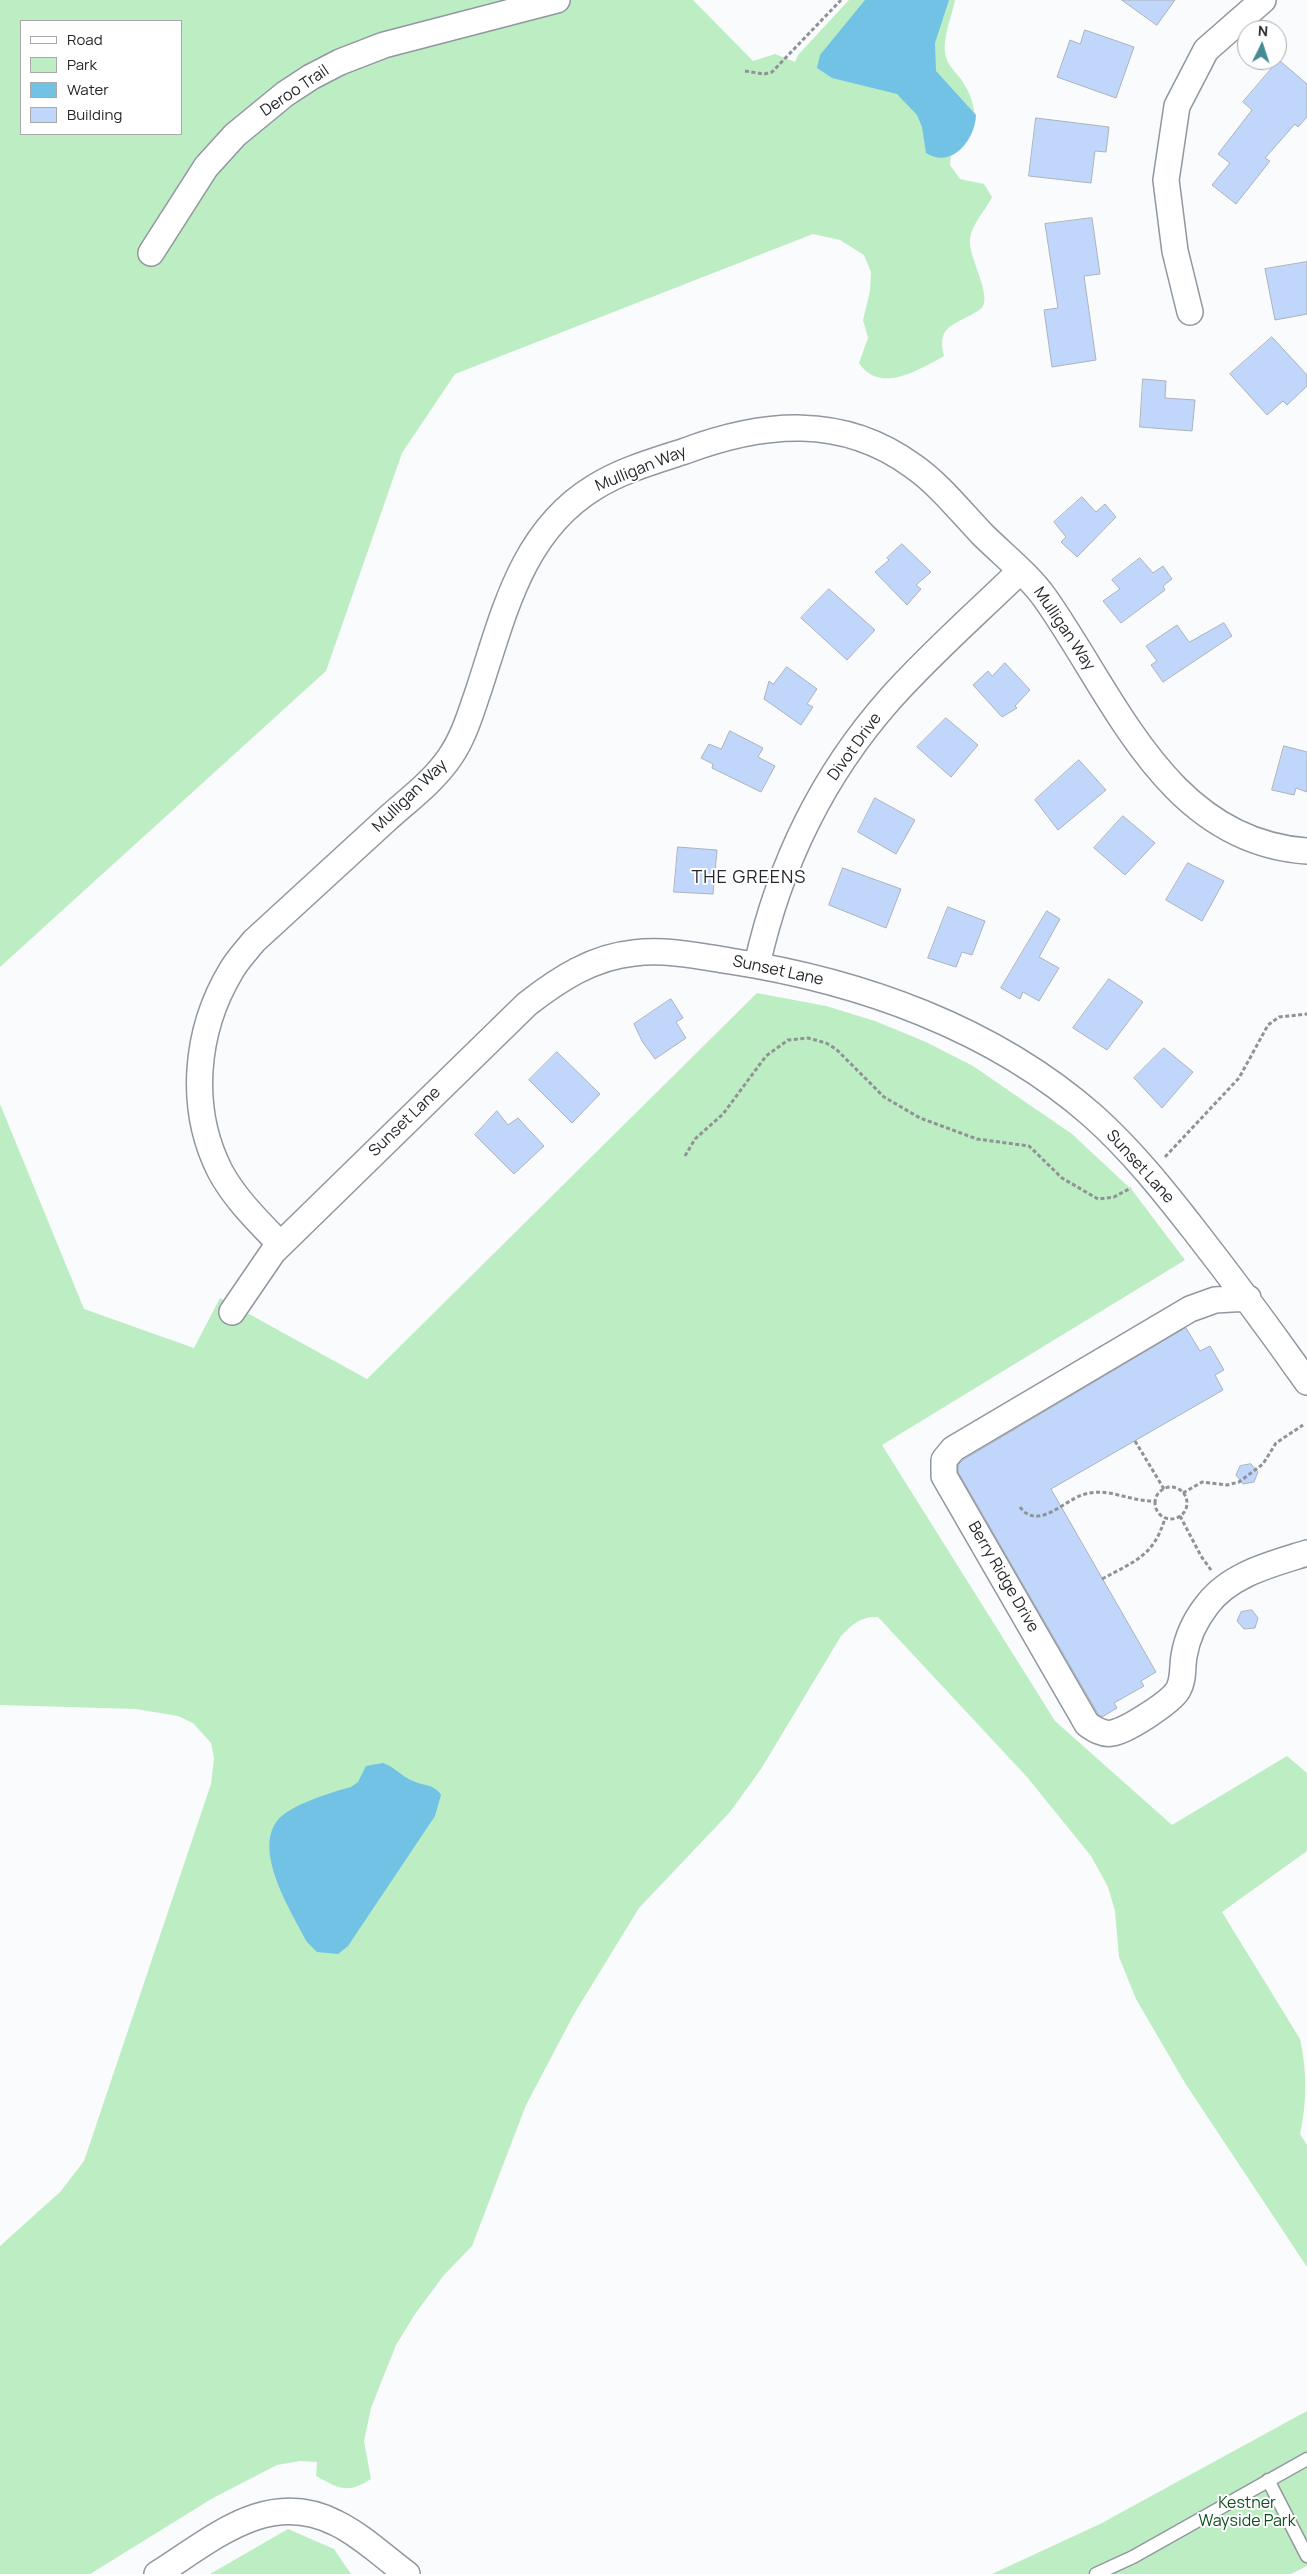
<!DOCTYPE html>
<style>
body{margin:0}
#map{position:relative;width:1307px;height:2574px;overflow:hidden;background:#fafbfd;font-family:Manrope,sans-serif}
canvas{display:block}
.legend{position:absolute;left:20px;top:20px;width:162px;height:115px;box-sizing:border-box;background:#fff;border:1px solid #a8a9aa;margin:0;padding:6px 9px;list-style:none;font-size:15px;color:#25272b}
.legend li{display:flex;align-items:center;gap:10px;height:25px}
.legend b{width:25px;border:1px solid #a8a9aa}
.north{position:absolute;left:1237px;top:20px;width:50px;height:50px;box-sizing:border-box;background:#fff;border:1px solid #a8a9aa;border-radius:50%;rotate:4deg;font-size:14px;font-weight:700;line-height:20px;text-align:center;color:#25272b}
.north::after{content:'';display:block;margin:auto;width:18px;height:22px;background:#448b93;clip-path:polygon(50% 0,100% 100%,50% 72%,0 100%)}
</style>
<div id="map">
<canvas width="1307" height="2574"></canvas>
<ul class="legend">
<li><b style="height:6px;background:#fff"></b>Road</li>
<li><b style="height:14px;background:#bdedc3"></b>Park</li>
<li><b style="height:14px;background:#72c2e5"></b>Water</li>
<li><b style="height:14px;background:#c0d7fb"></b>Building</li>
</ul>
<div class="north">N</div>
</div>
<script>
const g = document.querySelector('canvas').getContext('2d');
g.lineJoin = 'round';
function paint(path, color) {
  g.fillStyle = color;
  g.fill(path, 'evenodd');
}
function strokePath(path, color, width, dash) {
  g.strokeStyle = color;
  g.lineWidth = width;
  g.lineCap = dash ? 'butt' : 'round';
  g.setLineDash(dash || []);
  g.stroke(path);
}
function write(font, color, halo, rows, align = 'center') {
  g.font = font + ' Manrope,sans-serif';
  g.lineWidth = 4;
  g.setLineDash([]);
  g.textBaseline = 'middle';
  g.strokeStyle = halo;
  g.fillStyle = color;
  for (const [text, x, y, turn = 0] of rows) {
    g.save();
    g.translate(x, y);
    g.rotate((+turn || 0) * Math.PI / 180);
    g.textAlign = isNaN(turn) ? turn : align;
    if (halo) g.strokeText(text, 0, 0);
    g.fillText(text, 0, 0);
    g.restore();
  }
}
paint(new Path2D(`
 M0,0H693L753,61L775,54L795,62L798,55L849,0H955C952,17 941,40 946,57C948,65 956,73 961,79C980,108 981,135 951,156L950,165L960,179L984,184L992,197C985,212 969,226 970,244C971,260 990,294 983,306C981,310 975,312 971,315C949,326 937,330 944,356C920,369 880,395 859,363L868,338L863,320L870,291L871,272L864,255L840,240L813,234L455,374L402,453L326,671L0,967ZM21,21H181V134H21Z
 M757,993L826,1006L875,1021L926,1042L973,1066L1072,1134L1132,1190L1185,1260L882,1445L1055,1721L1172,1825L1287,1756L1307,1773V1851L1222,1912L1300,2039C1307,2070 1307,2102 1300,2134L1307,2145V2267L1185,2083L1136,1999L1119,1957L1115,1911L1108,1887L1091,1856L1027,1777L878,1617C861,1616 853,1624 841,1636L761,1769L730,1812L639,1908L574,2014L526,2105L472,2246L444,2275L415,2314L396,2345L371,2408L364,2441L371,2479C347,2494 340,2489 316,2476L317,2462L300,2461L277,2465L213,2498L90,2574H0V2246L60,2192L84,2161L211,1784L214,1758L211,1743L193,1723L178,1716L136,1709L0,1705V1104L84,1309L194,1348L220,1298L367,1379Z
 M1307,2411V2566L1291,2574H992L1100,2524Z
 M288,2529L334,2549L351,2574H210Z`), '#bdedc3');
paint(new Path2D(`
 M865,0H949L935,43L936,71L976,115C975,141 951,169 926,153L922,127L917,115L897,94L832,78L817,68L820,55Z
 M383,1763C395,1767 401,1776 413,1781C423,1786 435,1784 441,1795L435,1816L348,1946L338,1954L317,1952L307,1942C292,1913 253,1852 277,1821C289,1805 332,1792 351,1787L358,1782L366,1766Z`), '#72c2e5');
const building = new Path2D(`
 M1122,0H1175L1157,25Z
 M1085,30L1134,47L1116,98L1057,77L1070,40L1080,44Z
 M1279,60L1307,84V117L1298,127L1295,124L1265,158L1270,161L1236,204L1212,185L1230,163L1218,154L1252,110L1243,102Z
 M1036,118L1109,127L1106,152L1095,151L1091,183L1029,176Z
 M1092,218L1100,274L1084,276L1096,360L1052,367L1044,310L1058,308L1045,224Z
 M1307,262V314L1275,320L1265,269Z
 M1272,337L1307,375V386L1287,405L1283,401L1267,415L1230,374Z
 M1143,379L1166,381L1165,398L1195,400L1192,431L1140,427Z
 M1082,497L1096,512L1105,504L1116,517L1077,557L1061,542L1066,537L1054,522Z
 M902,544L931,572L916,585L921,589L907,605L875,572L889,560L887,558Z
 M1140,558L1153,573L1163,566L1172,579L1163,586L1165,590L1121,623L1103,601L1120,589L1112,580Z
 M829,589L875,630L847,660L801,618Z
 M1224,623L1232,636L1163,682L1151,665L1157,661L1146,646L1177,625L1189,642Z
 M1005,663L1030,690L1015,706L1017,708L1002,717L973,685L988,671L992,676Z
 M787,667L817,689L807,704L813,707L801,725L764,699L769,681L773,684Z
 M946,718L978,745L951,777L917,747Z
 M730,731L763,748L758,757L775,766L761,792L712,768L713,764L701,758L709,744L721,749Z
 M1284,746L1307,752V792L1296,788L1294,795L1272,790Z
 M1079,760L1106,790L1058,830L1035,800Z
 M875,798L915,820L896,854L858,832Z
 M1123,816L1155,843L1125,875L1094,848Z
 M678,847L717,850L713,894L674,892Z
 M1188,863L1224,881L1202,921L1166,900Z
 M843,868L901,889L886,928L829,905Z
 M948,907L985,921L972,955L962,952L956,967L928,958Z
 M1047,911L1060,919L1039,957L1059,968L1039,1001L1023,992L1020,999L1001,988Z
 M1109,979L1143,1002L1107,1050L1073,1028Z
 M671,999L683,1018L676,1022L686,1038L655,1059L642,1041L634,1024Z
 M1164,1048L1193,1072L1162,1108L1134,1078Z
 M557,1052L600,1094L572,1123L529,1080Z
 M497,1111L508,1125L518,1118L544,1146L514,1174L475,1135Z
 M1186,1328L1200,1351L1210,1346L1224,1370L1215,1375L1223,1390L1051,1489L1156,1672L1141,1681L1144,1686L1114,1703L1117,1708L1102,1717L1098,1714L958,1472V1465L963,1460Z
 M1251,1464L1258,1472L1254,1482L1243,1484L1236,1475L1240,1466Z
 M1252,1610L1258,1618L1255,1628L1244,1629L1237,1621L1241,1612Z`);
paint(building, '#c0d7fb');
strokePath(building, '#acb2bc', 1);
const service = new Path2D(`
 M1268,2480L1307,2556
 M1096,2574L1133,2557L1307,2459`);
const minor = new Path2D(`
 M151,253L206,167L235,135L285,94L311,77L340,62L384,45L557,0
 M1190,312L1175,251L1166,180L1177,106L1206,50L1263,0
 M757,965C779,865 822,776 890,699C930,654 977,613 1020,571
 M280,1244C258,1221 235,1199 220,1171C188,1108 195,1031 231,971C237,960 246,951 254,941C298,901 342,860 386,820C408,800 433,782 450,757C464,737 471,712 479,689C504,613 522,531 595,487C622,470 655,461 685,451C763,422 842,414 913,466C939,484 960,511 982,534C1003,555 1028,574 1045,598C1115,697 1167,842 1307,851
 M1248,1298L1215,1300L1190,1309L953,1449L944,1460V1476L1087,1724C1094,1729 1103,1735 1112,1733C1126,1731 1170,1703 1178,1690C1184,1680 1182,1667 1184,1656C1187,1638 1196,1619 1207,1605C1230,1574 1272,1564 1307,1553
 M232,1312L273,1252L527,1004C559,979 593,957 634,953C666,949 699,956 730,961C860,981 993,1028 1093,1116C1132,1151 1163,1190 1195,1231C1234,1281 1271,1331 1307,1382
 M157,2574C213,2539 268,2488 336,2523C361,2535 384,2557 407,2574`);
strokePath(service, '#9197a0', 15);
strokePath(minor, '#9197a0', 28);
strokePath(new Path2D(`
 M745,71L764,74L772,72L841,0
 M685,1156L695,1139L723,1114L766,1056L788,1040L808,1038L826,1043L836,1049L884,1097L920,1118L977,1139L1029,1146L1062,1178L1098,1199L1114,1197L1131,1188
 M1165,1157L1239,1078L1268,1025L1279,1017L1307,1014
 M1135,1441L1164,1489
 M1155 1503a16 16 0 1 1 32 0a16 16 0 1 1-32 0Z
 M1183,1493L1202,1482L1227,1485L1239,1482L1263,1464L1276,1443L1303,1425
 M1020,1507C1037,1531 1064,1501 1082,1495C1108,1486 1129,1502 1155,1501
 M1180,1516L1201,1556L1211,1570
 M1102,1579C1135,1561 1154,1556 1165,1518`), '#909295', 3, [4, 2.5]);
strokePath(service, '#fff', 12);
strokePath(minor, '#fff', 25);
write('16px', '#25272b', '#fff', [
 ["Deroo Trail",295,91,-34],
 ["Mulligan Way",641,469,-22],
 ["Mulligan Way",1064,629,56],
 ["Divot Drive",855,747,-54],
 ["Mulligan Way",410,796,-44],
 ["Sunset Lane",778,971,12],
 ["Sunset Lane",405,1122,-44],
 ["Sunset Lane",1140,1167,48],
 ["Berry Ridge Drive",1003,1577,60]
]);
write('16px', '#0e4f20', '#fff', [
 ["Kestner",1247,2504],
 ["Wayside Park",1247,2522]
]);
g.letterSpacing = '1px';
write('18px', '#25272b', '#fff', [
 ["THE GREENS",749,878]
]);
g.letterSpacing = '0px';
</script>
